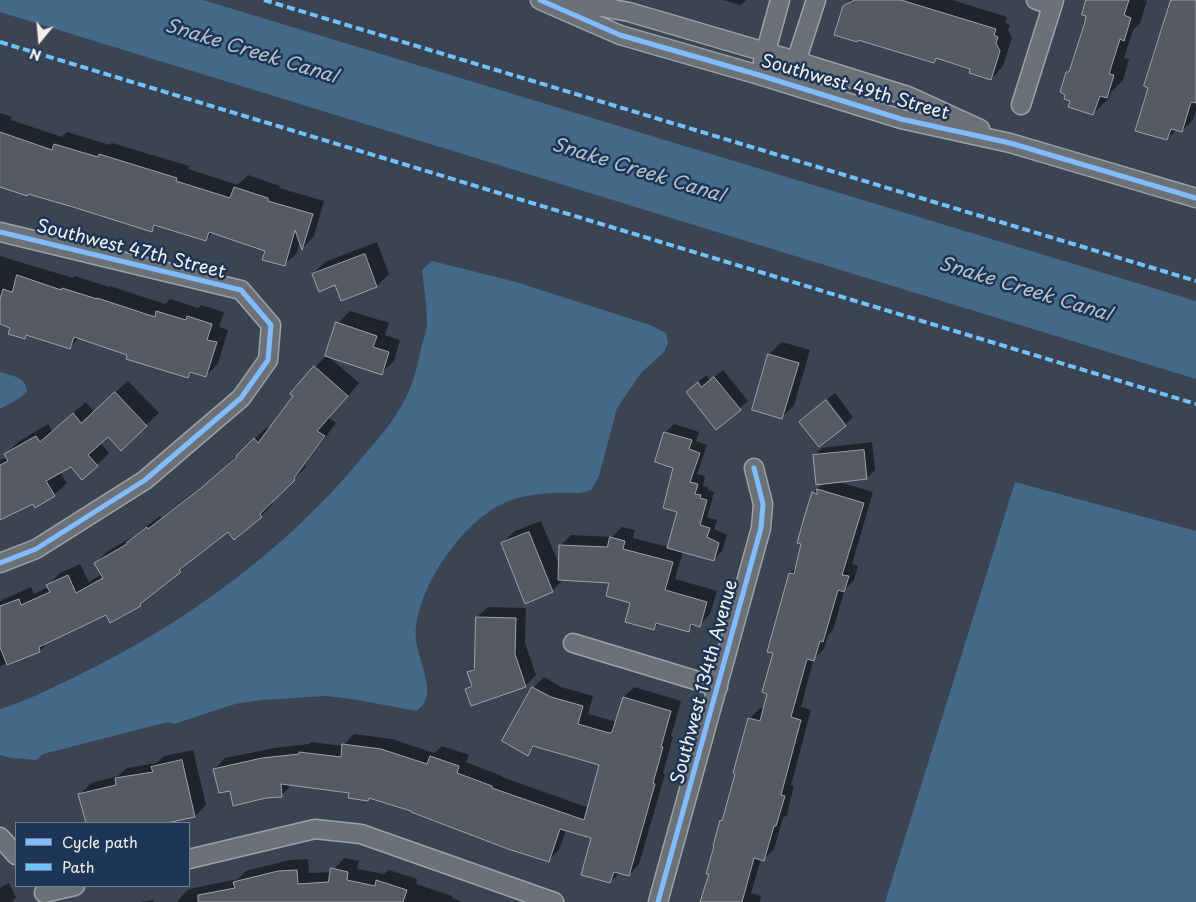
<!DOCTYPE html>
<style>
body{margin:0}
#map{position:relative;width:1196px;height:902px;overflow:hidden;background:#3a4452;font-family:"Playpen Sans",sans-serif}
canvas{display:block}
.legend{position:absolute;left:15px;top:822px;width:175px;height:65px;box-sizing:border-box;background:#1d3557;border:1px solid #738091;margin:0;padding:6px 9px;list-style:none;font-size:15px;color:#f4f1e8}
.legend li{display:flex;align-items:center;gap:10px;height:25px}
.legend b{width:25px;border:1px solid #738091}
.north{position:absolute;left:15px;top:15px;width:50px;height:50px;-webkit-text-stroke:4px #1d3557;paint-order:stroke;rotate:197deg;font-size:14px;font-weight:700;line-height:20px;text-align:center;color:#f4f1e8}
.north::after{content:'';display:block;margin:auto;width:18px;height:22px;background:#f4f1e8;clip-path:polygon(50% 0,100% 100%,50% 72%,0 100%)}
</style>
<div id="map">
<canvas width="1196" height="902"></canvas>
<ul class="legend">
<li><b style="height:6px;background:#80bcff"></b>Cycle path</li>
<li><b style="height:6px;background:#70c2fc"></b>Path</li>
</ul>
<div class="north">N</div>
</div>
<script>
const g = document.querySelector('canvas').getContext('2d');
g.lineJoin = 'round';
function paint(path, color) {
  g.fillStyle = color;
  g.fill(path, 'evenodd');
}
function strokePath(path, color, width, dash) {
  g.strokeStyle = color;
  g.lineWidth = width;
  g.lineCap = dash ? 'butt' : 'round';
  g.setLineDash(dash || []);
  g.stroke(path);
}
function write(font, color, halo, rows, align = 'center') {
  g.font = font + ' "Playpen Sans",sans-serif';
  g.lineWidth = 5;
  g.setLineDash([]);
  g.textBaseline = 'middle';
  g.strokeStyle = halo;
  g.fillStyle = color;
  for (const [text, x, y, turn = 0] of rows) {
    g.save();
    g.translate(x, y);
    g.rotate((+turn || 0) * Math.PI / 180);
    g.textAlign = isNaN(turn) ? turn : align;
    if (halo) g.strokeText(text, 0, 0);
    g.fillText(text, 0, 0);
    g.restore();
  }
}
paint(new Path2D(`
 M0,0H203L1196,301V379L0,12Z
 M432,261L516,282L650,325L666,333L668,343L664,352L641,373L617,408L599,476L591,490C579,495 566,492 554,493C537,494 517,496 502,504C461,523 412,594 416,640C417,656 434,688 424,703C423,706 419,708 417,711L352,699L326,696L262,700L235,704L174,724L168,722L43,754L36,760L11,758L0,755V709C25,702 49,689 73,678C182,625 283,553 360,460C376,441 394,422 405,399C414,382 418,363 422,345C424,338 427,330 427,323C427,306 424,287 422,270Z
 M0,372C12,376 26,377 27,391L20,398L0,409Z
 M1015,482L1196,531V902H885Z`), '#456a89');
paint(new Path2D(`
 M723,0H746L741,5Z
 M851,0H952L1007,17L1005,23L1010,25L1008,30L1012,38L1003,66L991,79L972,68L938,57L934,61L844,6Z
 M1090,0H1142L1147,1L1140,23L1133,30L1124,58L1129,59L1123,80L1111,92L1109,98L1093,114L1071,100L1068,72L1071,69L1088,15Z
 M1172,0H1196V110L1193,120L1182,131L1177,129L1167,139L1149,87Z
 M0,113L12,117L11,120L62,137L67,132L110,145L112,143L189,166L188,169L238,185L248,175L280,186L279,188L324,201L314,236L303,248L300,240L297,253L284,265L266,250L213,232L206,240L157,225L152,230L28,193L0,186Z
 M377,242L389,274L377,286L336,284L313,274L325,262Z
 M0,256L73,278L75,276L109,287L110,286L165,304L170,299L198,308L201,305L224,312L219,327L228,330L218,364L205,376L193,372L187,377L129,354L79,338L70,347L28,334L24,338L12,327L0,323Z
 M350,311L389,323L385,335L400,340L394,361L381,373L328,356L359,383L329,418L336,423L305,465L306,467L271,501L273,504L261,516L228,531L192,559L180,571L153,592L140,605L106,614L50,640L40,651L0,666V601L31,587L34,594L48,587V586L60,573L80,564L89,582L102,574L95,563L108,551L134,536L160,516L161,518L215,476L267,427L270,430L315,367L327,355L338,323Z
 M782,342L810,350L794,405L782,417L753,409L769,354Z
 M723,370L748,401L716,428L687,392L706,375L710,380Z
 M128,381L159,413L146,425L108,435L100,442L109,453L97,465L71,466L60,472L67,483L54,495L34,502L0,519V460L7,457L6,454L18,442L48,424L52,431L86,402L94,412Z
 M835,393L853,417L846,424L827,399Z
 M674,424L699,432L696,441L707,445L697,474L705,476L703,486L708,487V490L714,492L707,517L717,520L714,529L727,535L722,551L714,560L683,551L675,579L717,591L710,614L700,625L695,624L688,631L659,623L653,629L632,602L611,582L564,579L552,591L502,543L515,531L541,521L560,567L561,545L571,535L612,537L622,527L635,530L633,538L668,547L679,511L675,467L666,432Z
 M872,442L875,470L867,478L835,481L873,492L852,564L858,566L854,580L845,589L833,630L828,635L824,649L814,658L801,707L811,710L791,785L794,786L787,815L783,818L774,849L764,859H761L751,893L761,896L760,902H701L710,873L716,846L714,845L721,821L725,818L749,719L760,708L764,709L790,573L797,566L813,493L823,483L814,456L822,448Z
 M488,607L526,608L525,643L536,675L525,686L466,689L472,683L469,673L475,666L477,617Z
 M544,677L561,687L593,696L588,714L617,722L624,697L634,687L681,701L671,736L673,737L663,773L665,774L639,864L629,875L620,872L610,882L593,837L566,830L559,850L548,861L413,810L370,797L368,799L350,792L292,784L281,796L231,789L215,769L225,758L274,748L309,744L311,742L343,746L354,734L392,739L434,753L442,746L469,755L466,762L502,776V777L589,808L601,764L536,746L528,754L503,741L533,688Z
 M193,750L206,805L195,816L161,823H87L80,794L91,783L118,776L127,768L157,763L164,756Z
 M344,858L359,861L357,869L384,874L389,870L417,879L416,884L452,896V898L463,902H178V900L189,889L238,879L246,871L290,860L308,859L309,873L332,872Z
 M9,883L16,897L13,901L14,902H0V888Z
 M153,900L154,902H140Z`), '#0007');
const building = new Path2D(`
 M855,0H901L996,29L994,35L998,37L996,43L1000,51L991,80L969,73L970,69L936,58L934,63L858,40L857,42L834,35L843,6Z
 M1086,0H1129L1124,15L1131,18L1124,41L1120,39L1109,74L1114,75L1107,98L1100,96L1093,115L1068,107L1070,101L1064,99L1065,95L1060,92L1066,72H1069L1085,22L1086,16L1082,15Z
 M1171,0H1196V103L1191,102L1182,132L1171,129L1167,140L1135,131L1148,88L1144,86Z
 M0,132L52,150L54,144L98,157L99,154L177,178L176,181L230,198L234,187L268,198V201L313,214L302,250L295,230L285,266L262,260L265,251L209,232L206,241L154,225L152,232L73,207L28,194L27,196L0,187Z
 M365,254L377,287L341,301L335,285L319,292L312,274Z
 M17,275L61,290L62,288L97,299V298L155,317L156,311L186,320L187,316L212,324L207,340L217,342L206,377L190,372L188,378L126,359L127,355L74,337L70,349L26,335L25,339L8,334L10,328L0,324V299L3,289L12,292Z
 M336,322L377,336L373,347L389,352L382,375L325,356Z
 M768,354L799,363L782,419L752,410Z
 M314,366L348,396L317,431L325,436L294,478L295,480L260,514L262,517L234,540L228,532L179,570L181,572L140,604L141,606L110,623L106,615L39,647L40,652L7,665L0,647V606L19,599L21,605L50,592L46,585L68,575L76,593L103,578L94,563L127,544L126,543L147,527L148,529L201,488L237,457L236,456L254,438L258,443L293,396L290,394Z
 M714,377L741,410L716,430L686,392L698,382L701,387Z
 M115,392L147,426L121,451L108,437L88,455L98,466L82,480L71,467L46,481L55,496L35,508L33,504L0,520V465L8,461L4,454L36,436L40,442L73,413L81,423Z
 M826,400L846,426L819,447L799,422Z
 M664,432L692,440L689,449L700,453L690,482L698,484L695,494L701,495L700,498L707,500L700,525L710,528L707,537L719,543L714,561L667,548L677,512L663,508L673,468L655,462Z
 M864,450L867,479L816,485L813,455Z
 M817,489L864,503L842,575L849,576L844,592L838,590L823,642L820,641L814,661L807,659L791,717L801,720L781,795L785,796L776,826H774L764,861L754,858L742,902H700L709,874H706L714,846H713L720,820L722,821L735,774L733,773L748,718L760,721L767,694L762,692L773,653L767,652L789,573L794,574L801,544L797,543L804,518L812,492L817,494Z
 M529,532L553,592L525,604L501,543Z
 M610,537L625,541L623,549L673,562L665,590L707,602L700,627L691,624L689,632L656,623L654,630L625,622L630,603L606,596L609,583L558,580L559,545L607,547Z
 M476,617L516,618L515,654L526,687L471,706L465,689L472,686L467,672L474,670Z
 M532,687L551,697L583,706L578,724L609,733L612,732L623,697L671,711L661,747H663L653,783L655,784L629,876L614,872L610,883L581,875L591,838L560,829L549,862L508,849L411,812V811L369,798L368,801L348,798L349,793L281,784L282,797L266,798L233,806L230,791L219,793L213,769L262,758L299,754V752L341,757L342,744L381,749L427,764L430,756L459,766L457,773L492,786V788L584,820L599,765L533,746L528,756L502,741Z
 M182,760L195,817L167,823H86L78,794L116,785L115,778L153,772L151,767Z
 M331,868L348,872L347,880L375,886L376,880L407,890L403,902H198V895L235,888L233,882L278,871L297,870L298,884L328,882Z`);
paint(building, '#565b62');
strokePath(building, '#9ea2a7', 1);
const minor = new Path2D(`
 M540,0L620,35L759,75L901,119L1010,143L1196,198
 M563,0L629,12L796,61L908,96L980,129
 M1036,0L1052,5
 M763,62L780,0
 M793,71L816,0
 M1021,105L1054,0
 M0,232L241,290L271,325L268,360L241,398L145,480L36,549L0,563
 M573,643L718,687
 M0,837L16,855
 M189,859L315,829L361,834L554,902
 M44,893L75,886
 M658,902L761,528L763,504L754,468`);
strokePath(minor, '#9ea2a7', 21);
strokePath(minor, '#6c7177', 18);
strokePath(new Path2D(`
 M264,0L1196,281
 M0,42L1196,404`), '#70c2fc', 4, [8, 4]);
strokePath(new Path2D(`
 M540,0L620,35L759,75L901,119L1010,143L1196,198
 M0,232L241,290L271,325L268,360L241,398L145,480L36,549L0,563
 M658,902L761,528L763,504L754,468`), '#80bcff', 5);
write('18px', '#f4f1e8', '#1d3557', [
 ["Southwest 49th Street",855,88,16],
 ["Southwest 47th Street",131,250,14],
 ["Southwest 134th Avenue",705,682,-75]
]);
write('italic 19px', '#b7c3c8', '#1d3557', [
 ["Snake Creek Canal",251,52,17],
 ["Snake Creek Canal",638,171,17],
 ["Snake Creek Canal",1025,290,17]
]);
</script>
